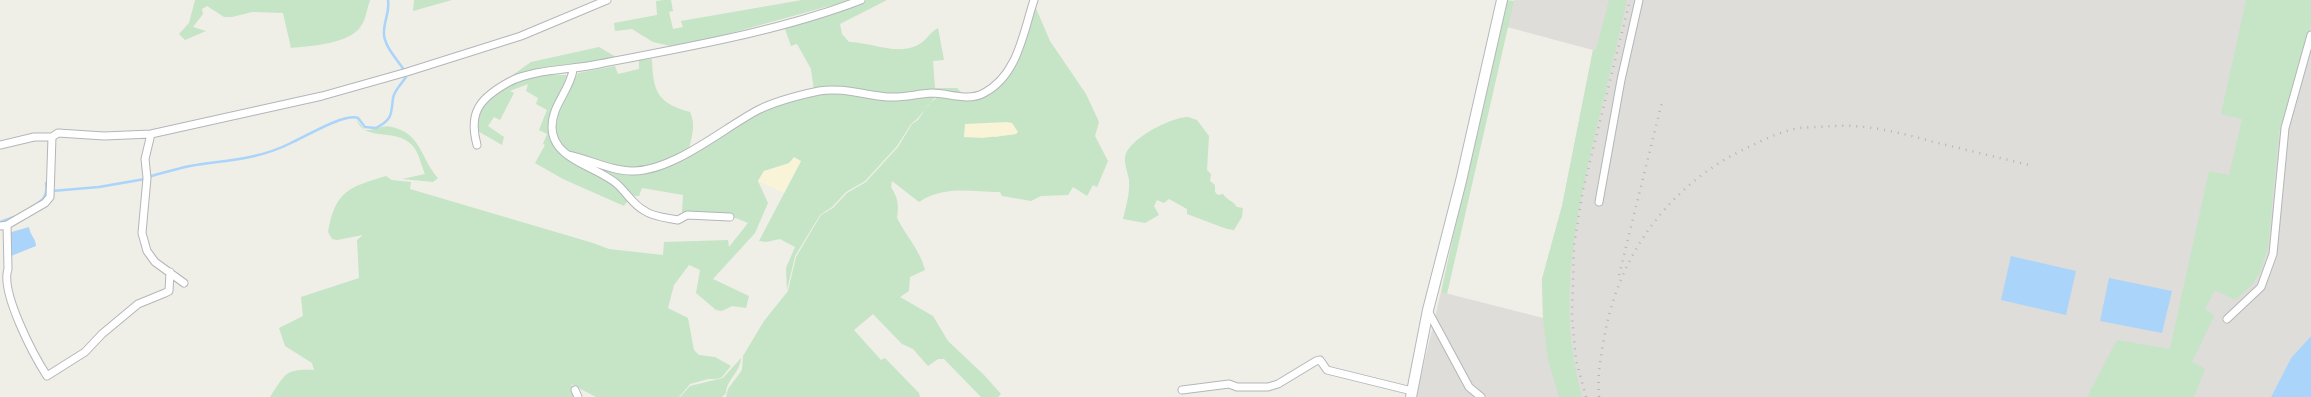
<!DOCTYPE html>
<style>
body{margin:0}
canvas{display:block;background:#efeee7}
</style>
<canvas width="2311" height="397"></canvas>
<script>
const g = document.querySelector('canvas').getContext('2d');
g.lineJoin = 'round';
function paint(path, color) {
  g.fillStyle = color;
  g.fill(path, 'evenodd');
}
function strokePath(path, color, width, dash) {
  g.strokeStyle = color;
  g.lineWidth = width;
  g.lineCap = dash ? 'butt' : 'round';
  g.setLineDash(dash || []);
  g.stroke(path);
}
paint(new Path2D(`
 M1514,0H2311V336L2291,358L2271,397H1416L1441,292L1543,318L1542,279L1562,206L1593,50L1507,27Z`), '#deddd9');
paint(new Path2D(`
 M195,0H370C367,8 366,20 361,26C350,44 310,46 291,48L283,13L252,12L232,17H224L207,6L202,9L203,14L193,27L206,31L185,40L179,34L189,23Z
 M414,0H452L413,11Z
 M664,0H671L673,11L669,12L673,29L683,27L681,21L802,0H851L713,38L675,47L653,42L632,29L615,31L614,23L657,15L656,1Z
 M867,0H887L840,24L842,34L849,42C871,42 896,56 918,45C926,41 930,32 938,28L944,60L933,61L935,88H957L963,94L911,95L814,91L811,69L797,44L791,46L784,26L850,7Z
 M1505,0L1514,1L1447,294L1441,292Z
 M1609,0H1627C1617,43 1607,87 1596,130C1575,220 1556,305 1582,397H1559L1548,360L1543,318L1542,279L1562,206L1593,50H1596Z
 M2246,0H2311V25L2279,132L2268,248L2260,272L2252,285L2235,300L2215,290L2205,309L2214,316L2192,362L2205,369L2194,397H2087L2117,340L2170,349L2209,171L2229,175L2242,119L2221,114Z
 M1035,6L1050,41L1086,94L1099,122L1095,136L1108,161L1097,187L1093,185L1087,196L1073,187L1068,195L1041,196L1031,201L1002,196L1000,192C970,192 945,185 919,202L892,181L891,187C898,198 899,205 897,218C906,236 920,250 925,270L910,277L909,291L900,297L933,316L948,341L984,375L1001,394L998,397H981L944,359H938L928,366L913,349L902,344L873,314L854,330L881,360L885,358L919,393L920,397H726L728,389L742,370L743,356L764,321L788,291L796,257L821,215L833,208L847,193L866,182L898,147L912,124L918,120L928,105L940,95L979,97L1008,76ZM965,124H978L1016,134L995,137Z
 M599,47L616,57L517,74L504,81L531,62Z
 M652,59C653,91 657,103 690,112C696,125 692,135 689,149C672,157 655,169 636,169C626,169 573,154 566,149C561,145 557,139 556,133C553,111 569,92 578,73L615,66L618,74L639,69V60Z
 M543,75H567L556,102L549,129L570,159L616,186L628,200L624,206L563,179L535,163L545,145L543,144L547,134L539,130L547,110L536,104L538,98L526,91L528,84L510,91L514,93L500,120L494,117L488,126L504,137L502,145L476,130C477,124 477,117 480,111C490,90 522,78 543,75Z
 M829,90L850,94L937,95L917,119L911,124L897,146L865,181L846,192L832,207L820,215L795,256L787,290L786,268L795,247L780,239L766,242L759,241L801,161L764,171L758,181L768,203L755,233L713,279L749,296L746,308L732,306L722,311L716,310L696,293L700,270L689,265L674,285L668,308L688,318L694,350L699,355L715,357L731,366L722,377L717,379H708L690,384L679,397H596L571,384L577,397H270C286,373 285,369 314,370L312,363L285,346L279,328L303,316L301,297L359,278L357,240L363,235L337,240L332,239L328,232C335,191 349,187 386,176L392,180L411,182L410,189L593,243L609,249L663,255L664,242L728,240L729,247L748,223L731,216L682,212L683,195L642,188L639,196H629L585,164L649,172L768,107Z
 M1188,117L1197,120L1209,136L1207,170L1211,174L1210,181L1215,185V192L1218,195L1223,194C1227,200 1233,201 1237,207L1243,208L1242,217L1234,230L1227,229L1187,214V209L1169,199L1164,203L1157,200L1154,206L1159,215L1145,223L1123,219C1126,207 1130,193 1129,180C1128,173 1124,164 1125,157C1128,139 1171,117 1188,117Z
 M356,119L365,130C375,131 382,124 392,127C422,134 420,158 438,178L433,182L402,179L425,174C421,165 419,152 412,145C395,127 365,143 356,119Z
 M741,358C740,373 726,380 726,393L722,397H680L690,386L723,378Z`), '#c5e5c6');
paint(new Path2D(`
 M1007,122L1012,123L1018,132L1016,134L982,138L964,137L965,124Z
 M794,157L801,161L784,193L758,181L764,171L789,163Z`), '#f9f3d8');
paint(new Path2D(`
 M29,227C30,235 36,239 36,246L11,256L8,233Z
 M2011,256L2076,271L2066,315L2001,300Z
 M2109,278L2172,291L2162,333L2100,321Z
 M2311,336V397H2271L2291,358Z`), '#abd4fb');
strokePath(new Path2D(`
 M388,0C390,12 384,20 384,32C383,45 397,59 404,70
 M148,177C162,173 176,169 190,166C226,160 257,160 291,143C305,137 344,113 358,118L365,127L376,128C393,119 391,114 393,98C394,91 402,83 406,77
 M52,191L99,187L145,179
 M30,208C42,201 48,198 46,183
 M0,222L14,217`), '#abd4fb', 2.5);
const street = new Path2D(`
 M573,70C570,90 552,105 552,127C552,160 597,166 617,184C627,193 633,205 645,211C653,217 668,218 678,220L687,215L730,217
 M151,134L145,159L147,178L142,233L147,251L155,262L184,283
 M0,145L34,137H52L58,133L104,136L151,134L322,96L407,72L521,36L607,0
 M477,145C468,112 480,98 509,82C533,69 572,70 599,64C686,47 777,32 861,0
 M568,155C588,159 614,172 634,171C675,170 722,129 758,110C776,101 800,95 819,91C841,87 865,95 887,97C905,98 915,94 932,93C948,93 968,102 984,93C1018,75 1023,33 1034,0
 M1599,202L1621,80L1639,0
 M7,225L8,269C0,292 34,356 47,376L85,352L102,334L138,304L165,293L169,291L170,272
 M0,226L7,225L45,203L50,197L52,137
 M1428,311L1469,387L1481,397
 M2227,319L2261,287L2273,254L2285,128L2311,35
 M575,390L578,397
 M1182,390L1229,384L1237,387H1268L1278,384L1316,361L1320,360L1327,370L1412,391`);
const secondary = new Path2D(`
 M1411,397L1428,310L1461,181L1502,0`);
strokePath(street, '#b4b6ba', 9);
strokePath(secondary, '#b5b8bd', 12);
strokePath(street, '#fff', 7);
strokePath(secondary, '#fff', 10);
strokePath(new Path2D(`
 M1619,275L1662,102
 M1586,397L1576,360L1572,317L1574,245L1583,190L1630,0
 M1599,397C1597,375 1601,355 1605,333C1621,249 1674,180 1753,145C1767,138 1783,131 1799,128C1810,127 1822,127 1833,126C1867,124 1901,133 1934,142C1967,150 2000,158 2033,166`), '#b4b5b6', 2.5, [1, 6]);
</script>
